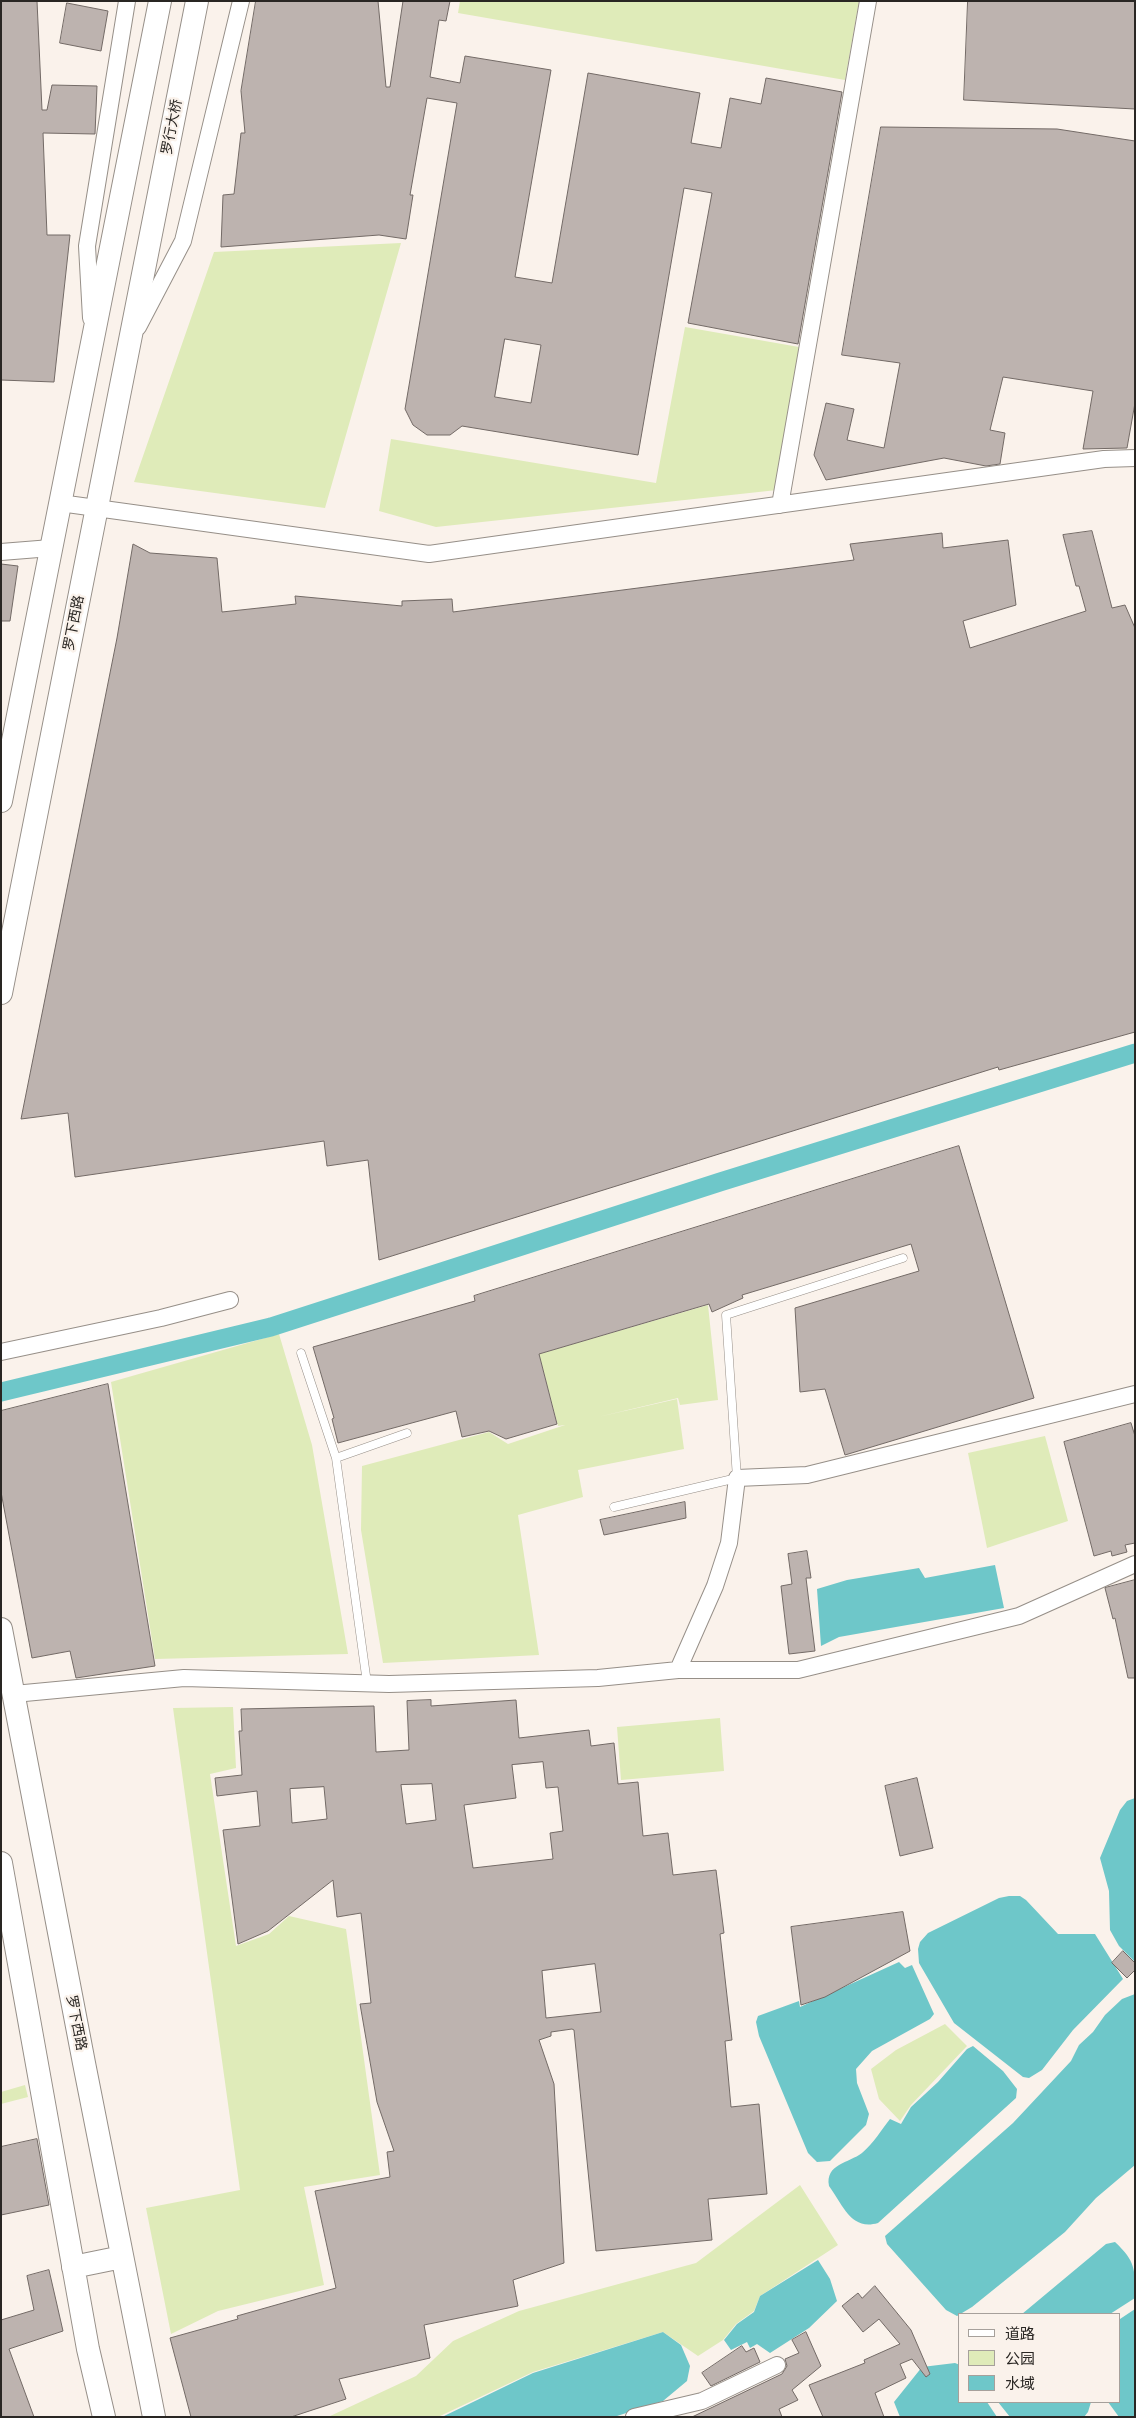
<!DOCTYPE html>
<meta charset="utf-8">
<style>
body{margin:0}
#map{position:relative;width:1136px;height:2418px;overflow:hidden;background:#faf2eb;font-family:Figtree,"Noto Sans SC",sans-serif}
canvas{display:block}
.frame{position:absolute;inset:0;border:2px solid #292623;pointer-events:none}
.legend{position:absolute;left:958px;top:2313px;width:162px;height:90px;box-sizing:border-box;background:#faf2eb;border:1px solid #a6a09b;margin:0;padding:6px 9px;list-style:none;font-size:15px;color:#292623}
.legend li{display:flex;align-items:center;gap:10px;height:25px}
.legend b{width:25px;border:1px solid #a6a09b}
</style>
<div id="map">
<canvas width="1136" height="2418"></canvas>
<div class="frame"></div>
<ul class="legend">
<li><b style="height:6px;background:#fff"></b>道路</li>
<li><b style="height:14px;background:#dfebb9"></b>公园</li>
<li><b style="height:14px;background:#6ec7c9"></b>水域</li>
</ul>
</div>
<script>
const g = document.querySelector('canvas').getContext('2d');
g.lineJoin = 'round';
function paint(path, color) {
  g.fillStyle = color;
  g.fill(path, 'evenodd');
}
function strokePath(path, color, width, dash) {
  g.strokeStyle = color;
  g.lineWidth = width;
  g.lineCap = dash ? 'butt' : 'round';
  g.setLineDash(dash || []);
  g.stroke(path);
}
function write(font, color, halo, rows, align = 'center') {
  g.font = font + ' Figtree,"Noto Sans SC",sans-serif';
  g.lineWidth = 4.5;
  g.setLineDash([]);
  g.textBaseline = 'middle';
  g.strokeStyle = halo;
  g.fillStyle = color;
  for (const [text, x, y, turn = 0] of rows) {
    g.save();
    g.translate(x, y);
    g.rotate((+turn || 0) * Math.PI / 180);
    g.textAlign = isNaN(turn) ? turn : align;
    if (halo) g.strokeText(text, 0, 0);
    g.fillText(text, 0, 0);
    g.restore();
  }
}
paint(new Path2D(`
 M460,1H859L845,80L458,13Z
 M401,243L325,508L134,482L214,252Z
 M685,327L799,347L777,490L436,527L379,511L391,439L656,483Z
 M708,1305L718,1400L680,1405L678,1398L598,1417L677,1399L684,1449L578,1470L583,1497L518,1515L539,1655L383,1663L361,1530L362,1466L489,1432L508,1444L565,1425L558,1426L539,1354Z
 M279,1334L312,1445L348,1654L155,1659L111,1382Z
 M1045,1436L1068,1521L987,1548L968,1453Z
 M233,1707L236,1768L210,1774L236,1946L269,1934L289,1916L346,1929L380,2175L304,2187L324,2285L218,2311L171,2334L146,2208L240,2190L173,1708Z
 M720,1718L724,1771L621,1780L617,1727Z
 M945,2024L967,2046L911,2105L900,2121L879,2099L871,2069L896,2050Z
 M25,2085L28,2097L1,2104V2092Z
 M800,2185L838,2245L760,2296L754,2311L736,2324L723,2340L698,2356L663,2332L533,2372L438,2417H328L416,2376L453,2341L519,2311L696,2263Z`), '#dfebb9');
paint(new Path2D(`
 M995,1565L1004,1608L839,1637L821,1646L817,1589L847,1580L919,1568L925,1578Z
 M1135,1798V1962L1119,1946L1110,1930L1109,1891L1100,1858L1120,1810L1127,1801Z
 M1009,1896H1020L1026,1900L1058,1934H1095L1123,1979L1073,2030L1042,2070L1029,2078L1023,2077L954,2023L919,1963L918,1949L920,1942L928,1933L999,1898Z
 M899,1962L905,1968L912,1965L934,2014L930,2019L872,2051L856,2069L857,2083L869,2114L866,2125L830,2161L817,2162L808,2153L759,2036L756,2022L758,2016L799,2001L800,2007Z
 M1135,1994V2165L1096,2198L1065,2232L972,2307L957,2316L946,2310L887,2244L885,2236L1013,2123L1071,2061L1079,2045L1093,2032L1105,2015L1122,1999Z
 M973,2046L1003,2071L1017,2089L1016,2098L878,2223C851,2231 843,2205 829,2186C825,2164 849,2163 862,2153C873,2144 882,2129 890,2119L901,2124L911,2107L938,2082L967,2049Z
 M1115,2242C1136,2262 1135,2269 1135,2298L1110,2314H1022L1106,2244Z
 M818,2260L830,2279L837,2301L809,2328L770,2353L757,2344L750,2348L747,2342L731,2350L724,2340L737,2324L754,2312L760,2296Z
 M1135,2309V2417H1119L1108,2402H1120V2319Z
 M663,2332L681,2345L690,2366L687,2381L663,2401L614,2417H442L533,2373Z
 M955,2363L960,2365V2402H987L997,2417H900L894,2402L922,2367Z
 M998,2402H1091L1088,2412L1084,2417H1010Z`), '#6ec7c9');
strokePath(new Path2D(`
 M1,1392L271,1327L720,1182L1135,1053`), '#6ec7c9', 19);
const building = new Path2D(`
 M1,1H37L42,110H47L52,85L97,86L95,134L43,133L47,235H70L54,382L1,380Z
 M256,1H378L386,87H390L403,1H450L446,21L439,20L430,77L460,83L465,56L551,70L515,277L552,283L588,73L700,93L691,143L721,148L730,98L761,104L766,78L842,92L798,344L688,323L712,193L684,188L638,455L462,426L450,435H427L413,425L405,409L457,103L427,98L410,195H413L406,239L379,235L221,247L223,195L234,194L241,133H245L241,91ZM505,339L541,345L531,403L495,397Z
 M968,1H1135V109L964,100Z
 M67,3L108,11L101,51L60,43Z
 M881,127L1057,129L1135,141V403L1127,448L1083,449L1093,391L1003,377L990,430L1005,433L1000,464L986,466L944,458L826,480L814,455L826,403L854,409L847,440L884,448L900,363L842,355Z
 M1092,531L1112,608L1125,605L1135,628V1032L999,1070L998,1067L379,1260L368,1160L327,1166L324,1141L75,1177L68,1113L21,1119L117,638L133,544L150,553L217,558L222,612L296,604L295,596L402,606V601L452,599L453,612L854,560L850,544L942,533L943,548L1008,540L1016,605L963,621L970,648L1086,611L1079,586H1076L1063,535Z
 M1,564L18,566L10,621H1Z
 M959,1146L1034,1398L845,1455L825,1389L800,1392L795,1308L919,1271L911,1244L742,1295L743,1298L712,1312L709,1304L539,1354L557,1424L506,1439L489,1431L462,1437L456,1411L338,1443L332,1419L334,1418L313,1347L475,1301L474,1296Z
 M108,1384L155,1666L76,1678L70,1651L32,1658L1,1492V1411Z
 M1131,1423L1135,1436V1543L1125,1545L1127,1552L1112,1556L1111,1551L1094,1556L1064,1442Z
 M685,1502L686,1518L604,1535L600,1520Z
 M807,1551L811,1578H806L815,1651L789,1654L781,1586L792,1584L788,1554Z
 M1135,1580V1678H1128L1115,1618L1113,1619L1105,1588Z
 M431,1700V1706L516,1700L519,1738L589,1730L591,1746L614,1743L618,1784L638,1782L643,1836L668,1833L673,1875L716,1870L724,1933L720,1934L732,2040L725,2041L731,2107L759,2104L767,2194L708,2199L712,2240L596,2251L574,2030L572,2029L551,2032V2036L539,2040L554,2084L564,2263L513,2280L518,2306L424,2325L430,2358L339,2379L346,2399L291,2417H191L170,2338L238,2319L237,2316L336,2288L315,2191L390,2177L387,2152L394,2151L377,2102L360,2004L371,2003L361,1913L337,1917L333,1880L268,1931L238,1944L223,1830L260,1826L257,1791L217,1796L215,1778L242,1775L239,1731H242L241,1709L374,1706L376,1752L409,1750L407,1701ZM543,1762L546,1788L558,1787L563,1831L550,1833L553,1859L473,1868L464,1805L516,1798L512,1765ZM432,1784L436,1820L406,1824L401,1785ZM324,1787L327,1819L292,1823L290,1789ZM595,1964L601,2012L546,2018L542,1971Z
 M917,1778L933,1848L900,1856L885,1786Z
 M903,1912L910,1951L825,1997L801,2005L791,1927Z
 M1123,1951L1135,1963V1970L1127,1978L1112,1963Z
 M37,2139L49,2205L1,2215V2147Z
 M49,2270L63,2331L9,2349L34,2417H1V2320L34,2310L27,2276Z
 M875,2286L911,2330L930,2374L926,2377L912,2359L900,2364L906,2378L875,2393L884,2417H823L809,2385L865,2363L864,2360L900,2344L879,2319L863,2332L842,2306L858,2293L862,2298Z
 M806,2332L821,2366L792,2390L798,2400L779,2409L782,2417H692L782,2374L787,2366L785,2359L799,2353L792,2340Z
 M742,2346L746,2352L754,2348L760,2362L711,2386L702,2373Z`);
paint(building, '#bdb3af');
strokePath(building, '#736a66', 1);
const lane = new Path2D(`
 M301,1353L336,1458L367,1683
 M336,1458L407,1433
 M614,1507L737,1478L726,1315L903,1258`);
const street = new Path2D(`
 M91,318L87,246L127,1
 M138,327L183,241L241,1
 M60,503L429,554L1104,459L1135,458
 M780,505L868,1
 M1,552L51,548
 M1,1352L161,1318L230,1300
 M678,1670H798L1019,1616L1135,1564
 M14,1694L184,1678L389,1684L598,1678L678,1670L715,1586L729,1543L737,1478L807,1475L1135,1394
 M634,2417L702,2401L777,2365`);
const secondary = new Path2D(`
 M1,801L160,1
 M1,993L197,1
 M1,1629L84,2063L154,2417
 M1,1863L88,2349L104,2417
 M73,2267L122,2257`);
strokePath(lane, '#968f88', 9);
strokePath(street, '#968f88', 18);
strokePath(secondary, '#968f88', 24);
strokePath(lane, '#fff', 8);
strokePath(street, '#fff', 16);
strokePath(secondary, '#fff', 22);
write('14px', '#292623', '#faf2eb', [
 ["罗行大桥",172,127,-79],
 ["罗下西路",74,623,-79],
 ["罗下西路",76,2023,79]
]);
</script>
